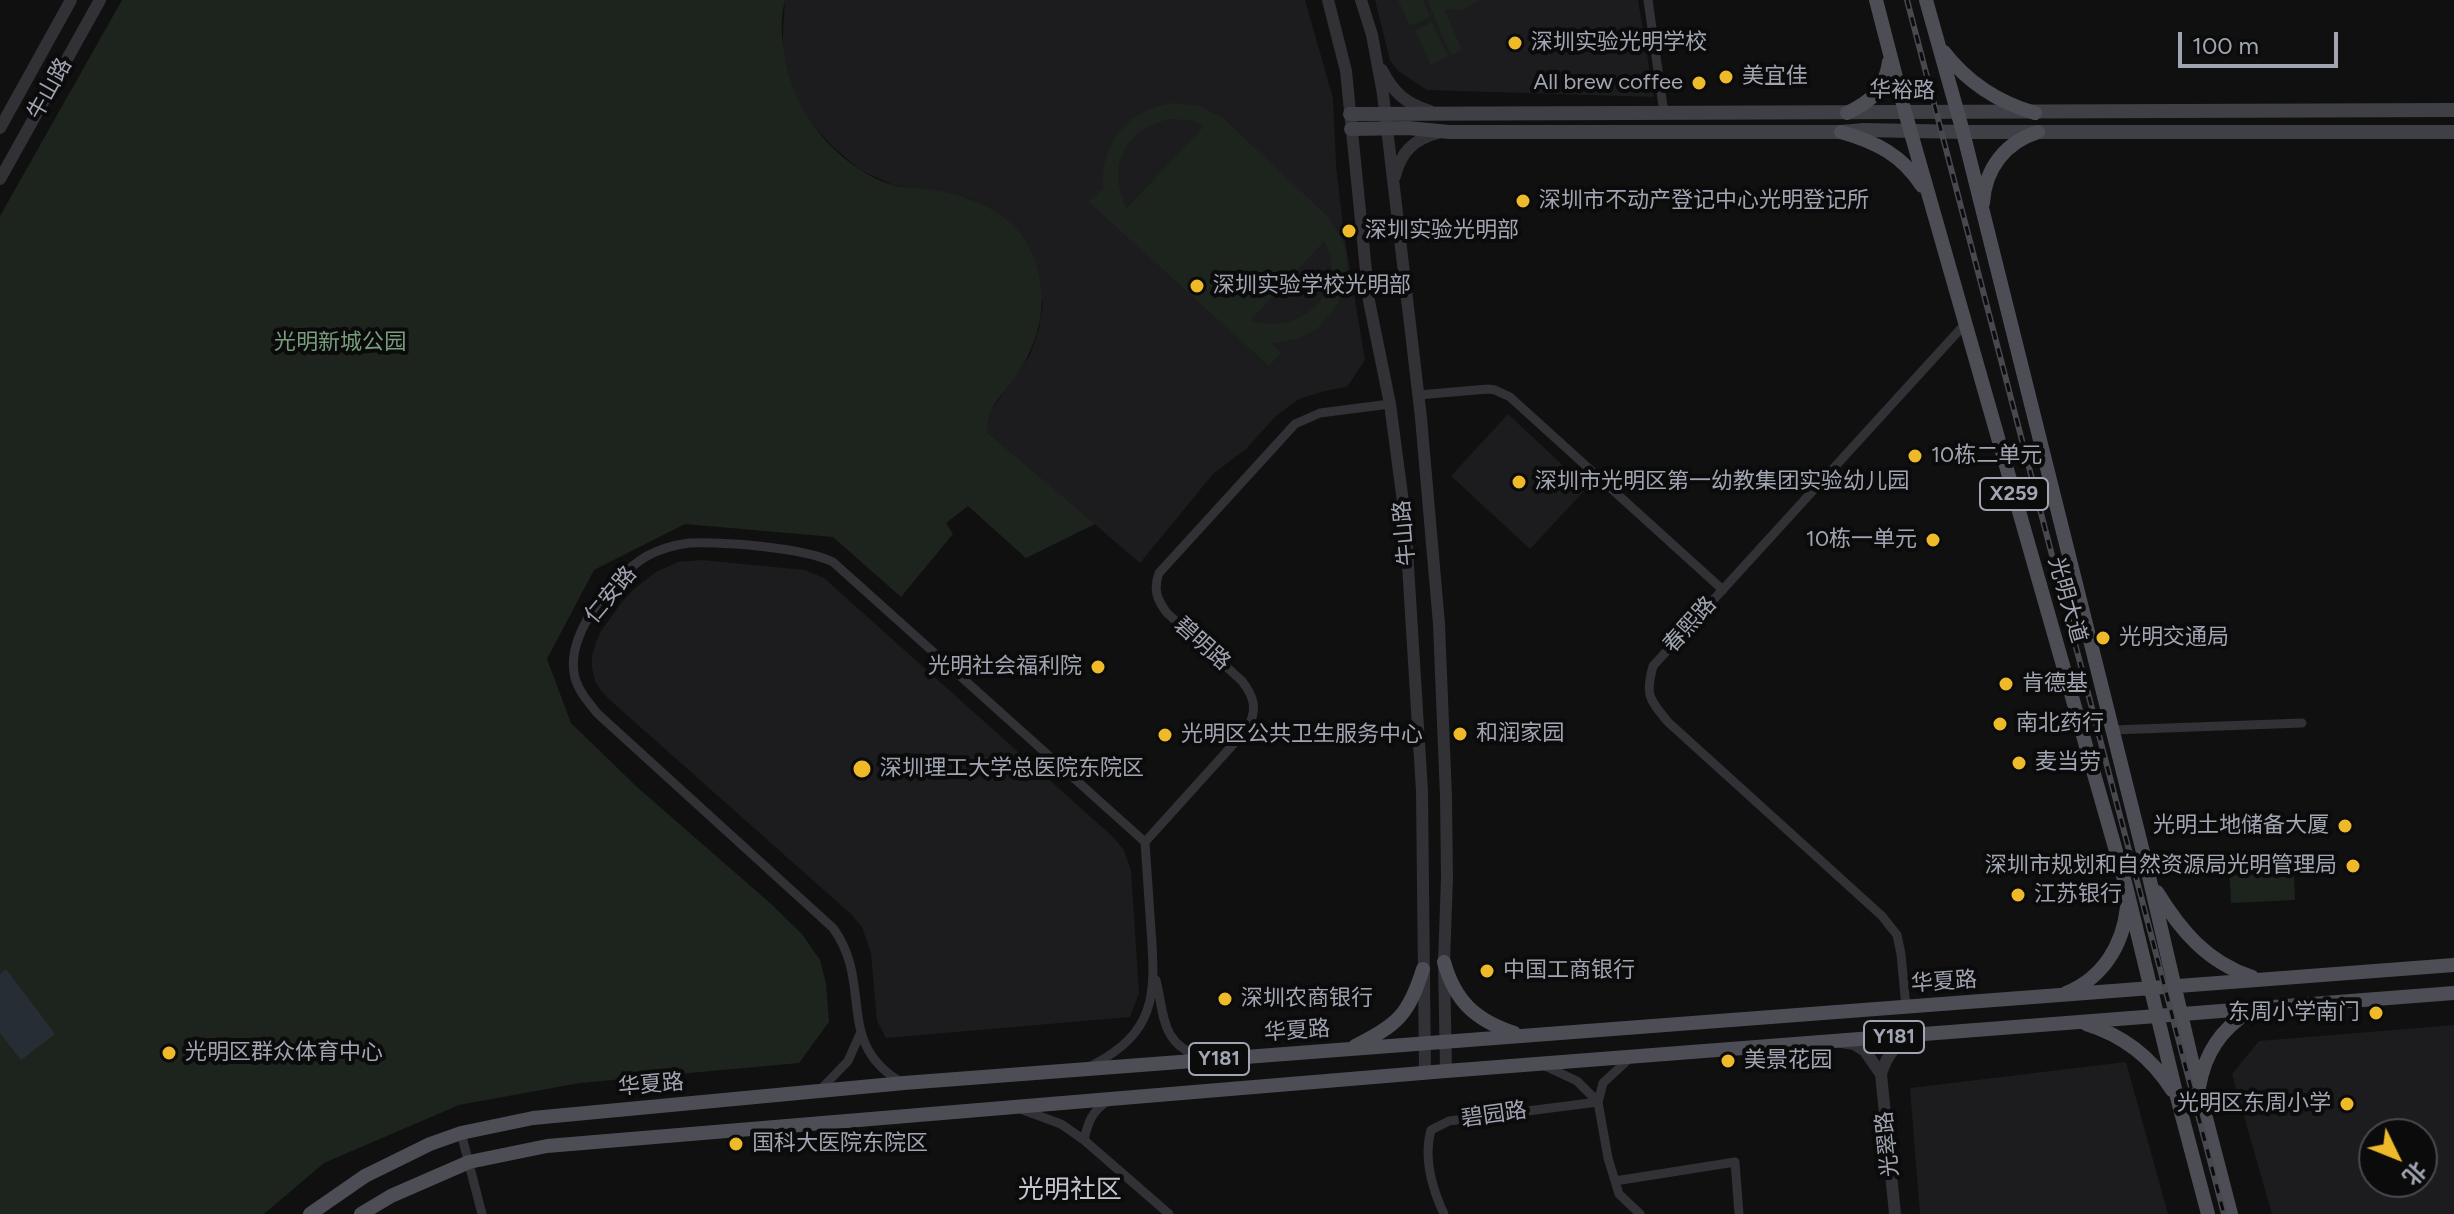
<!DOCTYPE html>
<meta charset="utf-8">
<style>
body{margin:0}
#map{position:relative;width:2454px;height:1214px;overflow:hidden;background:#101011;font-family:Figtree,"Noto Sans SC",sans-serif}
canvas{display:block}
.north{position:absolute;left:2358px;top:1118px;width:80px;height:80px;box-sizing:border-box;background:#0b0b0c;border:2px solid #47494e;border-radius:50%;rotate:133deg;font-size:22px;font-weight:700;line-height:32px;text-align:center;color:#a1a5b2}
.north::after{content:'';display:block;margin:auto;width:28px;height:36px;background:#efba2a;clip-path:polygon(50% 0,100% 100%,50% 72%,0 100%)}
.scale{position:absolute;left:2178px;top:32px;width:160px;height:36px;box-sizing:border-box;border:4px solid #a1a5b2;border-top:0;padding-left:10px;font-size:24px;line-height:28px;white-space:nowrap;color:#a1a5b2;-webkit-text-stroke:6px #0b0b0c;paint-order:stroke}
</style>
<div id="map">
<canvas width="2454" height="1214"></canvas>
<div class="north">北</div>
<div class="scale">100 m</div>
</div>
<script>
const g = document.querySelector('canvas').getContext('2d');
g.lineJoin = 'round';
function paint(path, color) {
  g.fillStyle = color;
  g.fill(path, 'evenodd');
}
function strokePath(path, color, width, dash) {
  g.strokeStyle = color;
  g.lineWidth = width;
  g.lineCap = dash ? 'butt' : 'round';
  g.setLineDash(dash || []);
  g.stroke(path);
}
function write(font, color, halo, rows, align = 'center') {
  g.font = font + ' Figtree,"Noto Sans SC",sans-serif';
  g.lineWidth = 8;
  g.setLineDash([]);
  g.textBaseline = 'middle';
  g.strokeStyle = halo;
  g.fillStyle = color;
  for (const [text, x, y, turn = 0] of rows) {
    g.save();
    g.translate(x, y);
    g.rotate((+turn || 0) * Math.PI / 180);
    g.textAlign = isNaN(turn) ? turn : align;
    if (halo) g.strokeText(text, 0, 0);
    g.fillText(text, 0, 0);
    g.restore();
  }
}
paint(new Path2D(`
 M785,0H1305L1333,98L1336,165L1344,234L1365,360L1347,387L1325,391L1299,399L1275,417L1246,449L1213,474L1140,563L987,432V416L1030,355L1039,329L1043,303L971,199L931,190L893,185L860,170L832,146L807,118L793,90L782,47Z
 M1375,0H1638L1654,97L1427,90L1398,71L1390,61Z
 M1508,414L1587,488L1530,549L1451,476Z
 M702,560L805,570L824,578L1112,836L1124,850L1131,871L1139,993L1130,1017L886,1038L877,1021L871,953L862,927L852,915L611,701L602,692L595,681L592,668V655L596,642L601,631L622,602L634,589L656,572L678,562Z
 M2454,1025V1214H2272L2232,1074L2259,1041ZM2374,1134H2422V1182H2374Z
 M2126,1062L2168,1214H1920L1910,1088Z`), '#1c1c1e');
paint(new Path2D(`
 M122,0H785C778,26 783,53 790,78C803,124 845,170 892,185C903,188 916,187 928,189C977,196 1026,218 1038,270C1048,311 1037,346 1014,379C1000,398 987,407 987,432L1095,524L1026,558L968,506L946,523L953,534L901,597L833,537L685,524L594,570L547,659L571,723L637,787L770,903L802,934L820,960L826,983L829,1022L799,1063L580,1083L459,1105L324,1163L264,1214H0V216Z
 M1398,0H1423L1430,17L1410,26Z
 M1427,0H1480L1463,10L1444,9L1462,50L1451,55Z
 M1432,22L1448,56L1431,65L1415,31Z
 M1172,103L1199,106L1223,118L1327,216L1342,239L1346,252L1347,279L1338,304L1320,326L1308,334L1295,339L1271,343L1281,353L1269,366L1089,202L1101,190L1103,191C1100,143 1126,111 1172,103ZM1172,119L1194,121L1204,126L1127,208C1105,167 1126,126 1172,119ZM1324,241C1352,289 1300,338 1251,320Z
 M2293,855L2295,900L2231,903L2229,858Z`), '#1c241d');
paint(new Path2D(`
 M6,969L55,1034L21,1060L0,1033V974Z`), '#272d34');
strokePath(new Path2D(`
 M1648,0L1664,113
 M1418,395L1488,389L1495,390L1510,397L1723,590
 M2113,730L2302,723
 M1156,980C1165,1017 1160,1042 1201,1058
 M1906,1007L1901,954L1897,935L1882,916L1668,722C1649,699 1645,695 1653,666L1965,324
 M1631,1057L1603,1083L1598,1102L1608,1158L1619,1194L1640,1214
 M1091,1066C1156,1033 1156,995 1151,930C1149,901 1147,871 1145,842L1248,728C1257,709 1255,698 1242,681L1167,613C1157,600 1153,589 1159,573L1295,424L1320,413L1390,404
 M1545,1066L1577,1081L1598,1102
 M901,1082C834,1043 874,984 833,928L598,714C589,703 579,692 575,678C564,635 613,576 647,556C660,549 674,545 689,543C725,542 801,547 833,562L1145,842
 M821,1089L848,1061L860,1034
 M1108,1101C1092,1111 1088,1122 1084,1140L1169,1214
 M1023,1110L1061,1124L1084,1140
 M461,1133L482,1214
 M1615,1181L1735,1162L1739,1214
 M1444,1214C1432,1188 1423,1158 1431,1130L1449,1121L1598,1102`), '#313136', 9);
strokePath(new Path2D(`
 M1328,0L1346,71L1369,301L1390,404L1405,517L1422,791L1425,1073
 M1361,0L1372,35L1383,94L1421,418L1439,624L1446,797L1447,878L1444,962L1446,1071
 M1382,70C1393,92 1406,104 1430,111
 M0,128L71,0
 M1395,176C1401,152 1414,139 1438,133
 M0,179L100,0
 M1842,1042L1854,1044L1865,1051L1881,1074L1895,1214
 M1881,1074C1887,1055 1895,1044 1914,1036`), '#313136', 12);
strokePath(new Path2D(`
 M1350,114L2454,110
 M1351,129L1408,128L1449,132H1841L1864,130L1963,132H2454`), '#3f4046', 14);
strokePath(new Path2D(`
 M1876,0L1905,112L2126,886L2177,1097L2208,1214
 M1926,0L1963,132L2147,868L2199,1091L2231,1214
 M1944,52C1968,83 1997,102 2035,113
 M1847,113C1872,101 1885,89 1889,62
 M1841,132C1876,142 1902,155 1922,186
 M1983,203C1985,168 2006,142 2038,132
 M2157,892C2181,931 2207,962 2252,977
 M1444,962C1455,1001 1475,1020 1514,1033
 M2066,993C2103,978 2123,945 2127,907
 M2086,1024C2122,1035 2152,1058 2172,1090
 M1355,1046C1398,1025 1409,1014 1423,969
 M2199,1087C2205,1053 2221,1029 2250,1011
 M310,1214L365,1176L430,1144L461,1133L533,1118L904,1083L2454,965
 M361,1214L391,1196L469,1162L547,1146L1446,1071L2454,993`), '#4d4e55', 14);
const rail = new Path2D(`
 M1907,0L2224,1214`);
strokePath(rail, '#48494f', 6);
strokePath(rail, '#0b0b0c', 3, [9]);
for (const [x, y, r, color] of [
 [1515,43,8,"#efba2a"],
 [1726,77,8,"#efba2a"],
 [1699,83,8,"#efba2a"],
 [1523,201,8,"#efba2a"],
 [1349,231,8,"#efba2a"],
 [1197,286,8,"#efba2a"],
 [1915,456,8,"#efba2a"],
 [1519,482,8,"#efba2a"],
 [1933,540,8,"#efba2a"],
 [2103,638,8,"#efba2a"],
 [1098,667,8,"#efba2a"],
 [2006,684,8,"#efba2a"],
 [2000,724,8,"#efba2a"],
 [1460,734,8,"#efba2a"],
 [1165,735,8,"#efba2a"],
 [2019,763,8,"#efba2a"],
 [862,769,10,"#efba2a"],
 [2345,826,8,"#efba2a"],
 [2353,866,8,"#efba2a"],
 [2018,895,8,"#efba2a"],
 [1487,971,8,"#efba2a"],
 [1225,999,8,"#efba2a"],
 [2376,1013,8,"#efba2a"],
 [169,1053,8,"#efba2a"],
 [1728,1061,8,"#efba2a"],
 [2347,1104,8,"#efba2a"],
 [736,1144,8,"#efba2a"]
]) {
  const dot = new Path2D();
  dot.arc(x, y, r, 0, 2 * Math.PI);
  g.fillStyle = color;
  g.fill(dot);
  strokePath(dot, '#0b0b0c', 3);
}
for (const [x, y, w] of [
 [2014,494,68],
 [1894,1037,60],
 [1219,1059,60]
]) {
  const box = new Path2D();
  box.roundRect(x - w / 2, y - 16, w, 32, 6);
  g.fillStyle = '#0b0b0c';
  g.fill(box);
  strokePath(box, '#a1a5b2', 2);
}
write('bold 20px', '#a1a5b2', null, [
 ["X259",2014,494],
 ["Y181",1894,1037],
 ["Y181",1219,1059]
]);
write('22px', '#a1a5b2', '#0b0b0c', [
 ["深圳实验光明学校",1531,43],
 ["美宜佳",1742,77],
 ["All brew coffee",1683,83,"right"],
 ["深圳市不动产登记中心光明登记所",1539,201],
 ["深圳实验光明部",1365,231],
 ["深圳实验学校光明部",1213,286],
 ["10栋二单元",1931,456],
 ["深圳市光明区第一幼教集团实验幼儿园",1535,482],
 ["10栋一单元",1917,540,"right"],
 ["光明交通局",2119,638],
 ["光明社会福利院",1082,667,"right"],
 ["肯德基",2022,684],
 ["南北药行",2016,724],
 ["和润家园",1476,734],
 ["光明区公共卫生服务中心",1181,735],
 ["麦当劳",2035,763],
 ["深圳理工大学总医院东院区",880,769],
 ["光明土地储备大厦",2329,826,"right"],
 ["深圳市规划和自然资源局光明管理局",2337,866,"right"],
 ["江苏银行",2034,895],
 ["中国工商银行",1503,971],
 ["深圳农商银行",1241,999],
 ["东周小学南门",2360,1013,"right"],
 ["光明区群众体育中心",185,1053],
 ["美景花园",1744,1061],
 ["光明区东周小学",2331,1104,"right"],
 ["国科大医院东院区",752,1144]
], 'left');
write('22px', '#a1a5b2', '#0b0b0c', [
 ["牛山路",50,89,-61],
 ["华裕路",1902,91,1],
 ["牛山路",1405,533,-95],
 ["仁安路",611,595,-50],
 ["光明大道",2067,600,74],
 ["春熙路",1690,625,-48],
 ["碧明路",1202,644,42],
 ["华夏路",1944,982,-4],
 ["华夏路",1297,1031,-4],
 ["华夏路",651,1085,-5],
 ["碧园路",1494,1115,-8],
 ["光翠路",1888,1144,-96]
]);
write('22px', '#789d7d', '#0b0b0c', [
 ["光明新城公园",340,343]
]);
write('26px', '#c2c4ce', '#0b0b0c', [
 ["光明社区",1070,1190]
]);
</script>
